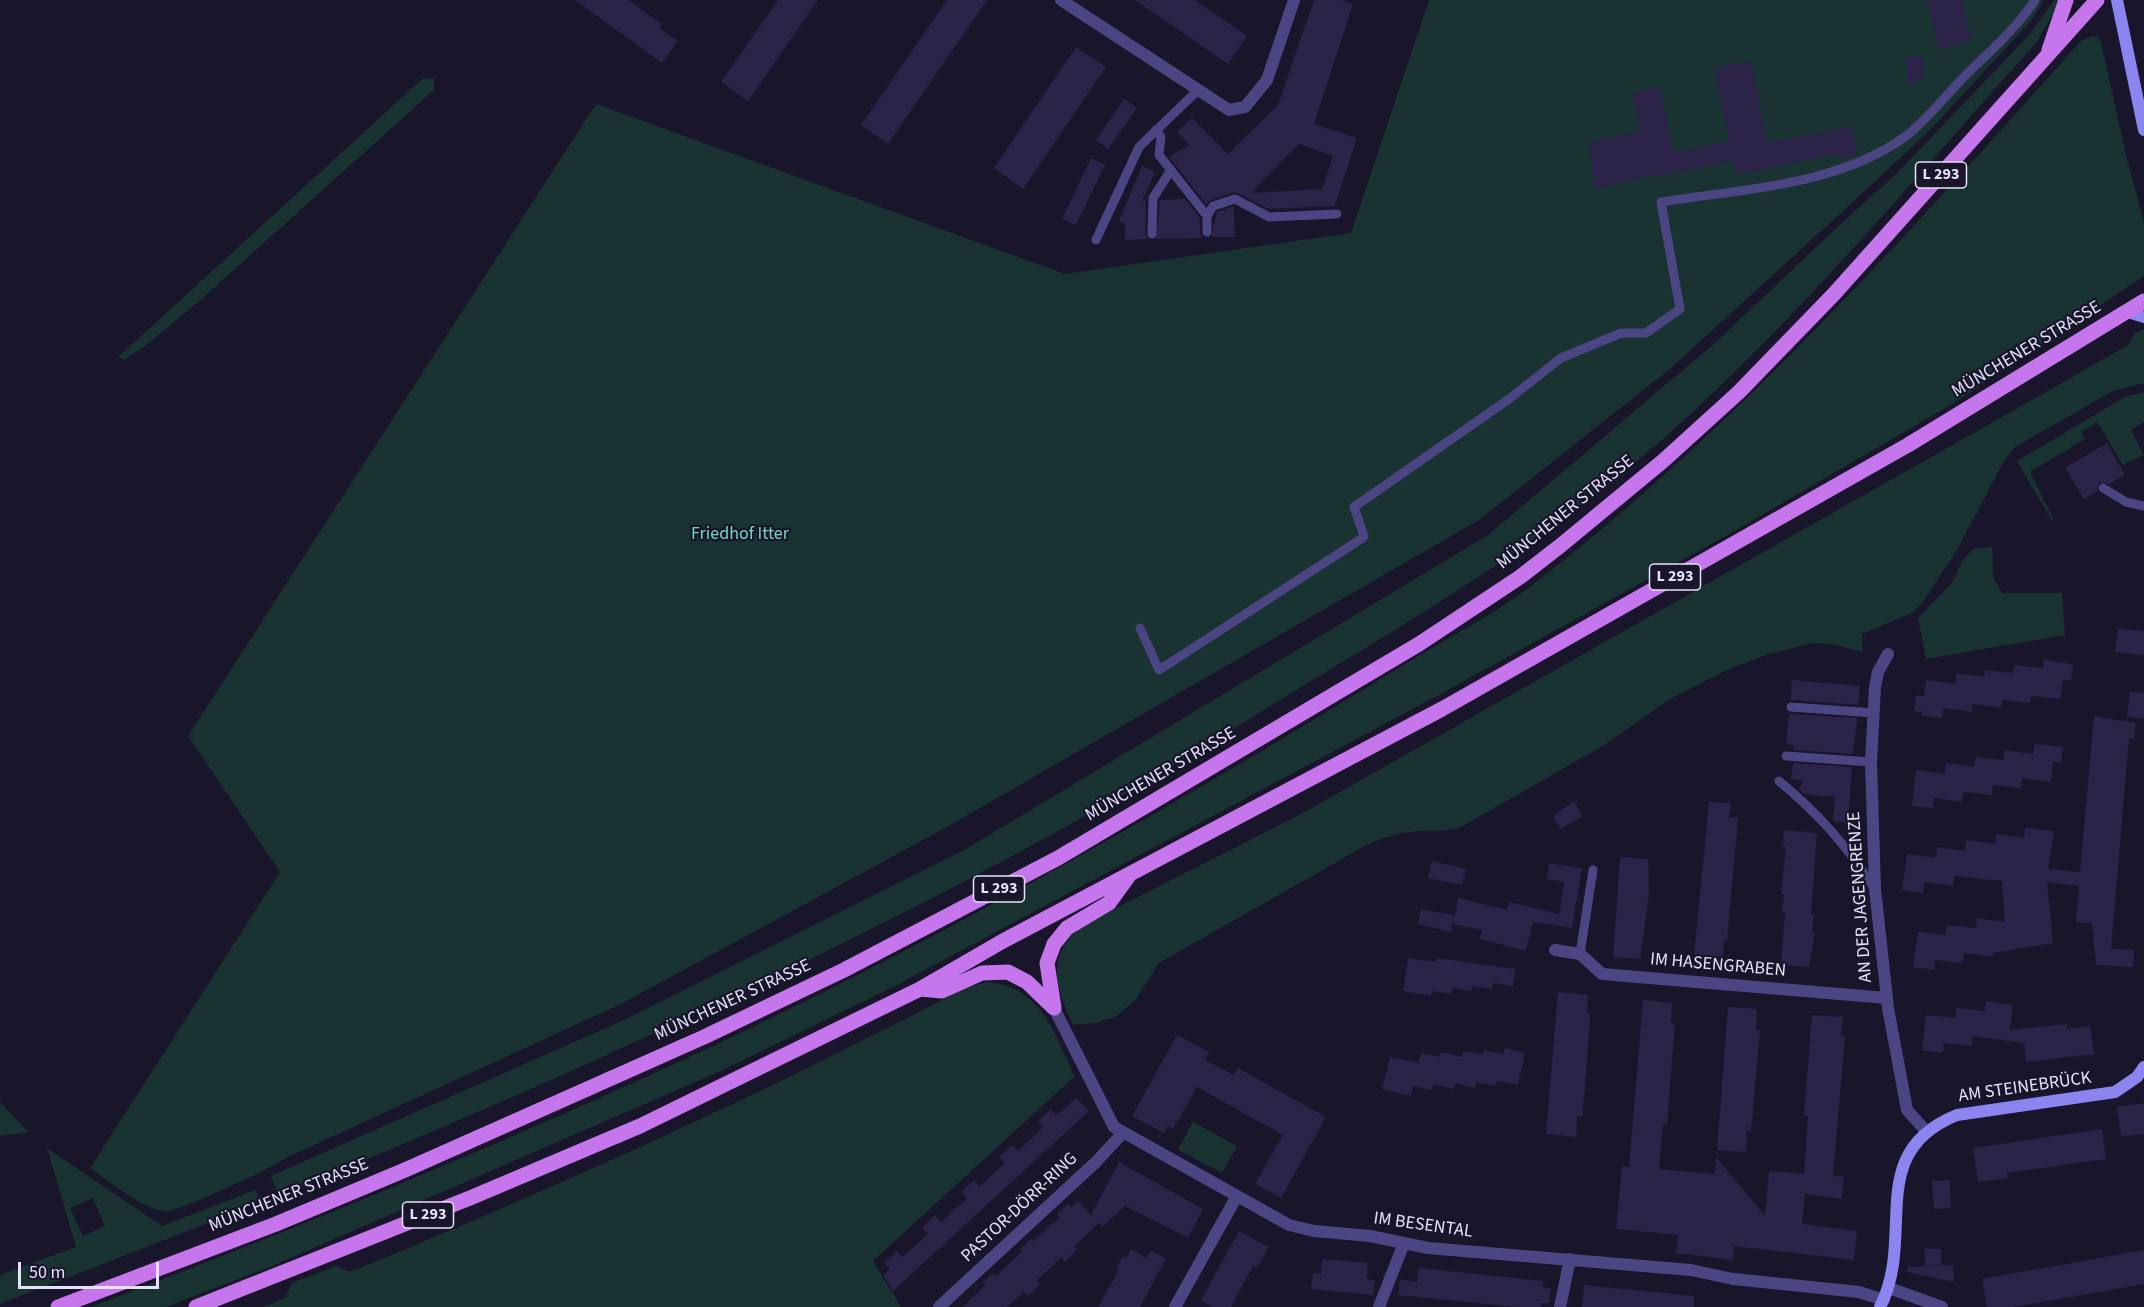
<!DOCTYPE html>
<meta charset="utf-8">
<style>
body{margin:0}
#map{position:relative;width:2144px;height:1307px;overflow:hidden;background:#19152a;font-family:"Source Sans 3",sans-serif}
canvas{display:block}
.scale{position:absolute;left:18px;top:1262px;width:141px;height:27px;box-sizing:border-box;border:3px solid #e6e2fb;border-top:0;padding-left:8px;font-size:18px;line-height:21px;white-space:nowrap;color:#e6e2fb;-webkit-text-stroke:4px #19152a;paint-order:stroke}
</style>
<div id="map">
<canvas width="2144" height="1307"></canvas>
<div class="scale">50 m</div>
</div>
<script>
const g = document.querySelector('canvas').getContext('2d');
g.lineJoin = 'round';
function paint(path, color) {
  g.fillStyle = color;
  g.fill(path, 'evenodd');
}
function strokePath(path, color, width, dash) {
  g.strokeStyle = color;
  g.lineWidth = width;
  g.lineCap = dash ? 'butt' : 'round';
  g.setLineDash(dash || []);
  g.stroke(path);
}
function write(font, color, halo, rows, align = 'center') {
  g.font = font + ' "Source Sans 3",sans-serif';
  g.lineWidth = 4.5;
  g.setLineDash([]);
  g.textBaseline = 'middle';
  g.strokeStyle = halo;
  g.fillStyle = color;
  for (const [text, x, y, turn = 0] of rows) {
    g.save();
    g.translate(x, y);
    g.rotate((+turn || 0) * Math.PI / 180);
    g.textAlign = isNaN(turn) ? turn : align;
    if (halo) g.strokeText(text, 0, 0);
    g.fillText(text, 0, 0);
    g.restore();
  }
}
paint(new Path2D(`
 M1429,0H2044L2030,22L1929,131L1842,212L1670,369L1479,520L947,827L621,1004L288,1157C274,1167 179,1212 166,1211C143,1210 109,1181 90,1168L280,872L188,736L596,104L1065,274L1351,233Z
 M2054,0H2061L2037,42C1925,166 1817,297 1695,410C1576,522 1432,608 1293,692C1247,720 1202,749 1156,776C875,938 578,1073 279,1196L271,1176L626,1019L964,850L1488,535L1716,342L1832,232L1897,173L2030,34Z
 M2092,36L2098,37L2101,42L2127,159L2144,222V276L1954,403L1724,537L1437,696L895,986L723,1070L272,1266L166,1307H91C300,1227 508,1142 711,1047C881,967 1046,877 1209,782C1278,742 1346,700 1415,658C1452,636 1492,615 1527,589C1734,431 1908,234 2081,41Z
 M434,78V90L197,303L145,346L125,359L117,358L422,79Z
 M2144,329V383L2113,391L2015,447L2003,463L1957,550L1922,603L1912,613L1862,634L1863,652L1832,644L1813,643L1769,654L1729,669L1670,699L1606,744L1463,826C1447,833 1433,830 1417,831C1396,833 1381,838 1363,847L1159,963L1136,999L1117,1016L1096,1023L1073,1025C1055,986 1045,956 1083,925L1301,814L2053,388L2128,345L2135,333Z
 M2144,392V422L2131,430L2144,455L2123,465L2097,422L2081,432L2085,439L2030,472L2053,518L2052,521L2017,461L2125,397Z
 M1992,547L1993,577L2002,593H2062L2065,635L1926,659L1918,618L1952,583L1961,563L1973,549Z
 M986,982C1042,986 1054,1033 1075,1076L873,1261L901,1307H263L285,1298L292,1283L336,1266L349,1271L355,1270C560,1186 763,1094 959,991Z
 M0,1102L28,1132L0,1136Z
 M1193,1122L1237,1146L1222,1173L1178,1150Z
 M47,1148L162,1226L255,1190L262,1202L0,1304V1275L76,1247ZM93,1198L105,1226L83,1236L70,1208Z`), '#193333');
paint(new Path2D(`
 M575,0H628L662,24L659,28L678,41L662,63Z
 M778,0H818L748,101L721,82Z
 M947,0H987L888,144L861,125Z
 M1135,0H1195L1247,36L1228,64Z
 M1314,0H1342L1353,4L1314,124L1357,138L1335,206L1269,209L1235,192L1211,200L1206,204L1169,157L1190,145L1177,132L1192,118L1228,154L1278,105ZM1299,144L1333,156L1322,189L1251,193Z
 M1927,0H1962L1971,40L1939,50Z
 M1076,47L1106,67L1023,189L994,168Z
 M1922,56L1924,76L1909,87L1905,57Z
 M1751,61L1767,143L1852,126L1858,155L1840,159L1839,154L1736,175L1734,161L1661,176L1660,174L1595,189L1588,142L1640,131L1632,93L1660,87L1674,152L1729,141L1714,68Z
 M1124,99L1137,108L1108,149L1096,140Z
 M1091,158L1105,165L1076,225L1062,219Z
 M1142,166L1155,172L1142,201L1146,200L1145,234L1148,239L1125,240V224L1119,221Z
 M1185,199L1200,218V233L1203,238L1156,239L1160,200Z
 M1234,206L1235,237H1211L1217,212Z
 M2107,443L2125,475L2109,484L2099,482L2097,491L2084,499L2065,468Z
 M2118,629L2144,631V655L2115,652Z
 M2044,659L2073,665L2071,680H2063L2060,699L2031,696L2030,703L2002,700L2001,708L1972,704V712L1943,708L1942,718L1922,716V712L1914,711L1916,695L1924,696L1926,680L1955,684L1956,673L1984,677L1985,670L2013,673L2014,665L2043,668Z
 M1792,680L1860,686L1858,705L1791,700Z
 M2130,692L2144,693V719L2127,716Z
 M1789,714L1857,718L1853,754L1794,750V745L1786,744Z
 M2094,716L2136,723L2134,739L2129,738L2111,949L2134,950L2133,967L2096,965L2092,923L2076,922L2079,886L2047,882L2053,943L1993,953V957L1964,953L1963,963L1935,960L1934,970L1913,967L1918,932L1946,935L1947,925L1976,928L1977,918L2005,922L2002,881L1954,876L1953,886L1924,882L1923,893L1902,890L1907,854L1935,858L1937,847L1965,851L1966,840L1995,844L1996,834L2024,838L2025,828L2054,831L2048,869L2080,872Z
 M2035,744L2063,747L2061,763L2053,762L2051,782L2022,778L2021,788L1993,785L1992,795L1963,792L1962,802L1934,798L1933,808L1912,806L1916,770L1945,774L1946,763L1974,767L1976,757L2003,760L2005,750L2033,754Z
 M1793,763L1852,767L1848,823L1833,821L1835,797L1804,794L1799,789L1803,780L1791,779Z
 M1574,801L1582,816L1561,829L1553,816Z
 M1709,802L1731,803L1729,818H1738L1727,941L1724,940L1723,958L1694,956Z
 M1784,830L1817,833L1811,914H1814L1812,932H1815L1809,967L1781,965L1785,912H1782L1784,894H1781L1786,847H1783Z
 M1620,857L1648,859L1649,894L1640,959L1613,957Z
 M1432,861L1466,869L1462,885L1428,878Z
 M1549,863L1582,868L1572,928L1533,922L1526,951L1480,939L1482,930L1453,924L1458,898L1507,910L1509,902L1559,914L1564,882L1547,879Z
 M1421,909L1454,915L1451,932L1418,924Z
 M1408,958L1436,962L1437,958L1515,969L1513,986L1493,983L1492,989L1472,986L1471,991L1452,988L1451,994L1432,991L1431,996L1403,991Z
 M1558,992L1588,995L1587,1014H1590L1586,1075L1582,1116H1577L1576,1137L1546,1134Z
 M1643,1000L1672,1003L1671,1023H1675L1667,1125L1663,1124L1659,1169L1715,1174L1716,1157L1765,1216L1769,1171L1804,1174L1808,1116L1804,1115L1812,1015L1843,1017L1841,1036H1845L1833,1176L1844,1177L1842,1199L1805,1194L1802,1224L1857,1231L1854,1260L1734,1246L1733,1260L1676,1253L1678,1235L1616,1229L1622,1166L1629,1167Z
 M1986,1001L2013,1005L2010,1030L2067,1024V1029L2090,1026L2094,1054L2026,1062L2024,1043L1973,1036L1972,1046L1944,1043L1943,1053L1922,1050L1926,1015L1955,1018L1956,1008L1985,1011Z
 M1728,1007L1757,1009L1756,1030H1760L1751,1132L1747,1131L1746,1152L1717,1150Z
 M1177,1035L1209,1052L1205,1060L1234,1075L1238,1068L1326,1117L1281,1198L1255,1184L1283,1135L1197,1087L1173,1129L1168,1126L1164,1133L1132,1116Z
 M1505,1048L1525,1053L1518,1085L1497,1081L1495,1086L1476,1082L1475,1088L1455,1083L1454,1089L1434,1084L1432,1090L1413,1086L1411,1096L1382,1089L1390,1057L1418,1063L1421,1053L1440,1057L1441,1052L1462,1057L1463,1051L1483,1055L1484,1050L1503,1054Z
 M1076,1098L1089,1111L893,1291L883,1275L890,1269L884,1263L897,1251L902,1257L928,1234L922,1228L935,1215L941,1222L967,1198L961,1192L974,1180L979,1187L993,1174L1005,1163L999,1157L1012,1145L1018,1151L1031,1139L1043,1127L1038,1121L1051,1109L1056,1115Z
 M2144,1103V1134L2121,1136L2117,1107Z
 M2102,1129L2106,1159L2007,1173L2008,1178L1978,1182L1973,1148Z
 M1119,1162L1203,1209L1188,1238L1125,1206L1102,1227L1099,1223L1074,1246L1077,1250L1065,1262L1061,1257L1049,1269L1036,1281L1040,1285L1028,1296L1024,1292L1007,1307H962L985,1286L982,1282L994,1273L996,1276L1022,1251L1020,1249L1031,1239L1033,1241L1060,1217L1057,1214L1068,1204L1071,1207L1078,1201L1091,1215Z
 M1950,1180L1951,1208L1934,1209L1932,1181Z
 M1239,1231L1269,1247L1257,1268L1253,1266L1231,1307H1213L1201,1300Z
 M1131,1249L1146,1258L1151,1251L1166,1259L1140,1307H1098L1119,1270L1116,1269L1123,1256L1126,1258Z
 M1925,1249H1941V1265L1925,1266Z
 M2144,1250V1284L2015,1307H1987L1982,1279Z
 M1322,1259L1368,1263L1367,1279L1375,1280L1373,1295L1311,1289L1313,1273L1321,1274Z
 M1953,1265L1954,1282L1907,1272L1908,1267Z
 M1419,1268L1543,1281V1287L1551,1288L1549,1303H1541V1307H1516L1398,1295L1400,1279L1417,1282Z
 M1584,1285L1694,1296V1307H1582Z`), '#2c2349');
strokePath(new Path2D(`
 M1156,130L1161,137L1159,155L1207,216V232
 M1207,216L1213,206L1235,199L1269,217L1337,214
 M1152,234L1153,198L1171,170
 M1096,240L1139,147L1197,91
 M2103,488L2126,502L2144,506
 M1140,628L1159,670L1361,539L1364,536L1354,507L1509,399L1561,358L1621,333H1646L1680,309L1661,202C1741,189 1838,186 1906,136C1927,120 1945,96 1964,77C1988,53 2016,29 2035,0
 M1791,707L1874,713
 M1786,756L1871,762
 M1779,781C1820,815 1845,844 1875,889
 M1580,954L1593,870`), '#4b4683', 9);
strokePath(new Path2D(`
 M1061,0L1229,110L1245,107L1267,80L1294,0
 M1888,654L1878,672L1875,687L1871,762L1875,889L1888,1008L1907,1110L1926,1131
 M1555,950L1580,954L1602,974L1887,998
 M1054,1008L1114,1127L1289,1225L1314,1231L1370,1236L1428,1248L1691,1270L1733,1279L1859,1292L1884,1300
 M1889,1288L1942,1307
 M939,1307L1096,1162L1122,1134
 M1175,1307L1237,1196
 M1379,1307L1404,1243
 M1560,1307L1570,1259`), '#4b4683', 12);
strokePath(new Path2D(`
 M2117,0L2144,130
 M2128,312L2144,317
 M1880,1307C1917,1235 1863,1153 1957,1115L2115,1092L2137,1077L2144,1067`), '#8c84ef', 12);
strokePath(new Path2D(`
 M2049,50L2066,0
 M920,989L942,991L982,973L1008,972L1027,982L1054,1008
 M1054,1008L1047,963L1054,944L1067,928L1109,903L1128,877
 M58,1307L276,1224L405,1170L704,1037L844,970L1058,858L1419,644L1520,577L1560,546L1663,461L1739,392L1834,294L2097,0
 M196,1307L470,1198L640,1126L920,989L1003,941L1442,709L1908,445L2144,301`), '#c676ed', 15);
for (const [x, y, w] of [
 [1941,175,51],
 [1675,577,51],
 [999,889,51],
 [428,1215,51]
]) {
  const box = new Path2D();
  box.roundRect(x - w / 2, y - 13, w, 26, 4.5);
  g.fillStyle = '#19152a';
  g.fill(box);
  strokePath(box, '#e6e2fb', 1.5);
}
write('bold 16px', '#e6e2fb', null, [
 ["L 293",1941,175],
 ["L 293",1675,577],
 ["L 293",999,889],
 ["L 293",428,1215]
]);
write('18px', '#e6e2fb', '#19152a', [
 ["MÜNCHENER STRASSE",2027,350,-31],
 ["MÜNCHENER STRASSE",1566,513,-39],
 ["MÜNCHENER STRASSE",1161,775,-30],
 ["AN DER JAGENGRENZE",1861,897,-94],
 ["IM HASENGRABEN",1718,966,5],
 ["MÜNCHENER STRASSE",733,1001,-25],
 ["AM STEINEBRÜCK",2025,1088,-8],
 ["MÜNCHENER STRASSE",289,1196,-22],
 ["PASTOR-DÖRR-RING",1020,1208,-43],
 ["IM BESENTAL",1423,1226,8]
]);
write('18px', '#75d4c0', '#19152a', [
 ["Friedhof Itter",740,535]
]);
</script>
